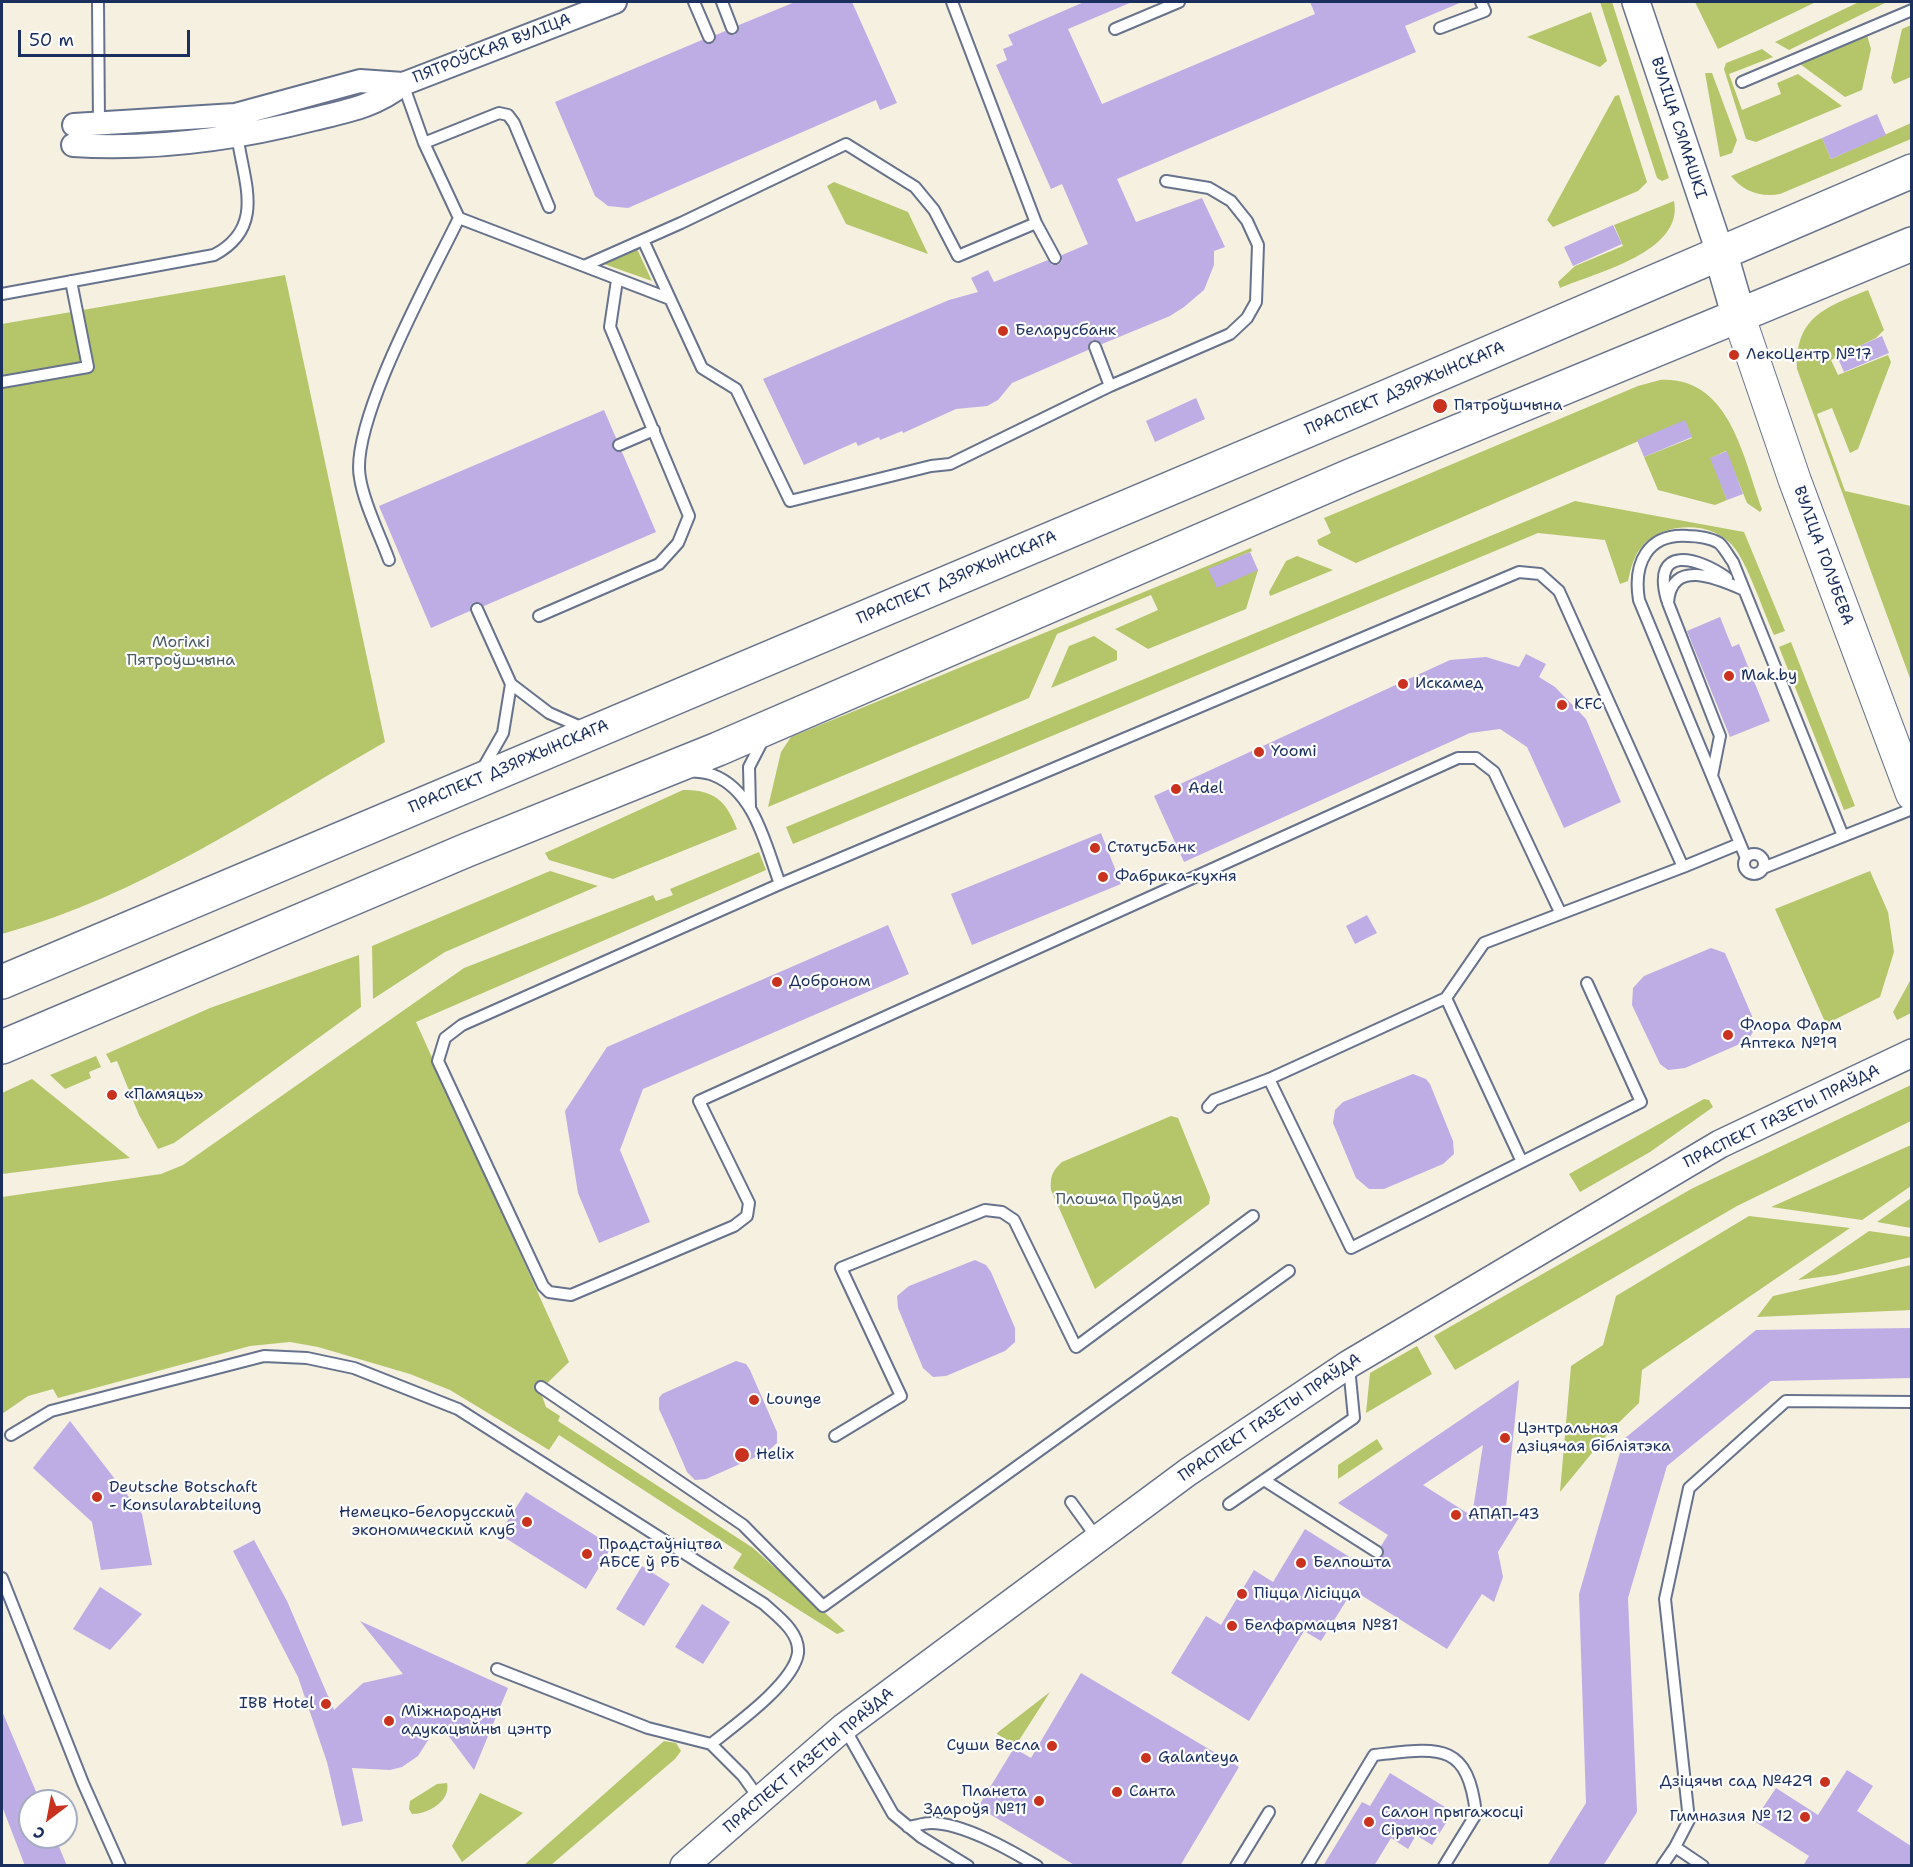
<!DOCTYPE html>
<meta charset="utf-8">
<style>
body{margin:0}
#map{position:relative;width:1913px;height:1867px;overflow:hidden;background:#f5f0e0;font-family:"Shantell Sans",sans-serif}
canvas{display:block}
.frame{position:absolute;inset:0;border:3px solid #1b2f5e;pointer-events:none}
.north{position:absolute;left:18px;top:1789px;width:60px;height:60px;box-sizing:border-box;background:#fff;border:2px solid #a4acbf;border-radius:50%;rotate:212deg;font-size:16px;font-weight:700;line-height:24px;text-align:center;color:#1b2f5e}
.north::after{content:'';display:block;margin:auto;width:21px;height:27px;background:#c8321e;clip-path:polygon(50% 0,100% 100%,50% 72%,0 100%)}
.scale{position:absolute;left:18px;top:30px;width:172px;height:27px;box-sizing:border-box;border:3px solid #1b2f5e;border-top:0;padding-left:8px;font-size:18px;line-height:21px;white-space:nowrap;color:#1b2f5e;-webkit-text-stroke:4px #fff;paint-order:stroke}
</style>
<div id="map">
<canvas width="1913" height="1867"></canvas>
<div class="frame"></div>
<div class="north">С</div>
<div class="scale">50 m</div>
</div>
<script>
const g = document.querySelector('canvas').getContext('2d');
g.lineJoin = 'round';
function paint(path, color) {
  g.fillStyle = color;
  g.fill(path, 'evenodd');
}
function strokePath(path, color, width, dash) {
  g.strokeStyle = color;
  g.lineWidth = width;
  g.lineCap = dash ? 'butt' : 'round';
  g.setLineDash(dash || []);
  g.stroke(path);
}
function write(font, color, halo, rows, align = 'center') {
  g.font = font + ' "Shantell Sans",sans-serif';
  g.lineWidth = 4.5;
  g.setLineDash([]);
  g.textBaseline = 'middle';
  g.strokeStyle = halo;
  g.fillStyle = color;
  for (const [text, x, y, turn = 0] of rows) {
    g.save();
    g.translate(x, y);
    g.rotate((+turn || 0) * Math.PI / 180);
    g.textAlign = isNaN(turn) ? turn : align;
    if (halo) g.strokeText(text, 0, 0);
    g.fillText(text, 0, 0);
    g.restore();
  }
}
paint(new Path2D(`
 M1600,2H1612L1669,178L1662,181L1657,178Z
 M1695,2H1816L1718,49Z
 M1859,2H1887L1789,50L1775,42Z
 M1591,12L1607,61L1600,67L1527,37Z
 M1911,25V77L1894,84L1891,78L1902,29Z
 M1867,35L1871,49L1862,90L1845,97L1800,64Z
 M1762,49L1773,57L1729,74L1742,110L1781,94L1777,83L1798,74L1842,106L1756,142L1746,139L1724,69L1726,63Z
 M1705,73H1712L1737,140L1732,153L1720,157Z
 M1619,95L1647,182L1638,191L1553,227L1547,220L1615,96Z
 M1911,123V139L1780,194C1761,198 1743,191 1731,176L1822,138L1831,159Z
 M834,182L908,212L928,254L846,224L827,186Z
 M1674,201C1684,252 1597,272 1560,288L1558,282L1575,266L1623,246L1614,225Z
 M637,249L652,281L601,263Z
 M285,275L385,742C261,813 140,896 2,934V324Z
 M1868,290L1884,330L1876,338L1831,360L1838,375L1888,355L1891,362L1858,449L1850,453L1832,408L1817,414L1845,491L1911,506V681L1797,369C1795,316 1827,307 1868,290Z
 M1660,380C1730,376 1743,458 1762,509L1760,512L1747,503L1726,451L1711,458L1727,500L1715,505L1658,490L1644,457L1692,438L1685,421L1356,563L1319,545L1317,540L1331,533L1324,518L1638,386Z
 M1575,501L1744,532L1785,631L1774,635C1764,613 1749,568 1736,550C1716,521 1668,521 1645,543C1634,554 1631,567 1628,581L1620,584L1605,540L1538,533L793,844L786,827Z
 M1251,548L1252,551L1209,570H1258L1246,609L1148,649L1115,629L1158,610L1151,595L1057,634L1029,698L768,807L781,752L791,737Z
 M1297,556L1333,570L1270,596L1269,592L1286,561Z
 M1094,636L1117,651V660L1051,688L1069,646Z
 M1791,642L1855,806L1844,810L1779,647Z
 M683,790C714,790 726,800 737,829L613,879L549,860L545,853Z
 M759,852L766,870L416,1022L569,1362L540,1390L546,1407L560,1416L558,1421L753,1548L845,1631L837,1634L733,1568L742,1554L559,1435L549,1450L450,1390L410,1374L318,1347L290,1342L250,1346L58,1398L53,1389L28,1396L2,1414V1197L161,1174L183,1165L464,968L653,895L656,901L673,895L670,889Z
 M550,871L598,886L445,952L373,999L372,946Z
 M1870,871L1888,912L1894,952L1880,997L1826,1024L1775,909Z
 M359,955L361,1007L174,1143L158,1149L139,1115L117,1061L111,1063L106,1054L210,1008Z
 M1911,979V1013L1897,1020L1893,1012Z
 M96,1056L101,1067L89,1072L91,1078L65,1089L50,1075Z
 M32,1079L130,1158L2,1174V1093Z
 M1911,1085V1121L1737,1206L1455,1370L1434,1336L1693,1188Z
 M1704,1099L1709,1100L1713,1107L1650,1152L1580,1192L1569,1174Z
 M1171,1116L1178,1118L1210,1197L1209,1204L1095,1289L1051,1190C1050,1177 1052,1171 1062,1162Z
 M1911,1145V1186L1862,1220L1771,1207Z
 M1911,1198V1228L1877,1222Z
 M1749,1216L1850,1228L1642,1370L1639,1403L1610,1431L1560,1492L1571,1366L1603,1345L1616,1296Z
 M1869,1231L1911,1237V1257L1835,1275L1798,1280Z
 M1911,1265V1310L1757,1317L1773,1296Z
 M1417,1346L1432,1374L1366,1413L1370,1373Z
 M1377,1439L1383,1449L1338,1479V1465Z
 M1050,1692L1016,1745L997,1734V1733Z
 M664,1741L676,1743L681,1751L675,1759L551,1865H524Z
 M447,1783C451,1801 428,1814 412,1814L409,1809L410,1801L437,1784Z
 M480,1793L523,1813L462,1862L452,1846Z`), '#b4c669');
paint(new Path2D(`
 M795,2H852L897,103L880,110L876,100L628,208L608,206L595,196L555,102L702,40L711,44L715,41L716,35L725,31L730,35H735L739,25Z
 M1084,2H1132L1068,29L1102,104L1315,14L1310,2H1462L1405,26L1416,52L1117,179L1136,222L1202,198L1225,247L1214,251V265L1204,290L1184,307L1170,316L1102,344L1097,340H1092L1088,350L1012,383L998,400L987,406L956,409L903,433L902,431L880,440L879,437L858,446L856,442L804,465L763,379L949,300L978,292L971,278L988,270L994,282L1048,260L1052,265H1058L1062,261V255L1088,244L1062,184L1051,189L996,65L1007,60L1003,49L1013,45L1008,35Z
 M1877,114L1886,135L1831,159L1822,138Z
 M1613,225L1622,244L1573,266L1564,247Z
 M1882,336L1889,353L1844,372L1837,356Z
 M1196,398L1205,419L1155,442L1146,421Z
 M604,410L616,438L612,447L615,451L622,452L656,532L484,606L474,602L471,605L470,611L431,628L379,506Z
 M1685,420L1692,437L1644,457L1637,440Z
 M1727,451L1743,494L1727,500L1710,458Z
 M1250,552L1258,570L1217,588L1208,569Z
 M1720,617L1732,647L1739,644L1770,721L1730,737L1687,631Z
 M1526,654L1546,664L1539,677L1555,687L1586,719L1621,802L1564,828L1527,747L1500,729L1470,733L1184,862L1154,796L1450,660L1486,657L1519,667Z
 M1101,833L1121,884L972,945L951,894Z
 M1367,915L1377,933L1355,944L1346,926Z
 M888,925L909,974L643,1089L620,1150L650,1222L599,1243L578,1193L565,1111L607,1047Z
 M1711,948L1725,953L1752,1016L1754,1030L1750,1037L1742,1043L1685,1068L1668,1070L1660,1064L1632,1005L1633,988L1644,976Z
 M1413,1074L1426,1079L1430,1084L1453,1141L1454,1154L1443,1164L1384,1189H1369L1356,1178L1333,1123L1335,1110L1343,1102Z
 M975,1260L986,1265L991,1272L1015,1328V1342L1005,1351L946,1376L933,1377L923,1368L898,1308L897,1296L909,1286Z
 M1911,1328V1378L1771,1381L1667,1466L1628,1598L1637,1812L1603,1866H1547L1586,1803L1579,1594L1624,1439L1756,1330Z
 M736,1361L746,1364L750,1370L777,1432V1443L767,1452L706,1479L695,1480L687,1472L675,1444L659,1409V1398L662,1394Z
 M1519,1380L1506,1507L1520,1516L1498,1552L1503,1577L1494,1602L1482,1594L1447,1649L1353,1590L1321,1641L1304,1631L1249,1721L1171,1673L1206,1616L1221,1625L1254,1570L1273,1582L1305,1529L1367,1568L1373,1558H1381L1384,1552L1381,1546L1388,1535L1338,1503ZM1483,1445L1472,1516L1423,1485Z
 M70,1421L142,1514L152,1565L101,1570L92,1522L33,1468Z
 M526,1492L612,1546L586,1589L499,1534Z
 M254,1540L287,1601L334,1710L363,1683L403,1674L360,1621L508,1688L474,1770L439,1723L418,1756L402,1767L390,1770L352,1768L363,1821L342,1826L327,1762L298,1677L233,1551Z
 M642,1566L670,1584L644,1626L616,1609Z
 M100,1587L142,1614L110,1650L73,1629Z
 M702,1604L730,1622L703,1664L675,1647Z
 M1081,1673L1239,1767L1180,1866H1076L978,1807L1014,1748L1031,1758Z
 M2,1711L40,1801H30V1837H55L67,1866H25L2,1806Z
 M1847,1770L1873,1786L1857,1811L1911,1846V1866H1803L1809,1856L1754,1821L1776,1788L1818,1815Z
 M1390,1773L1453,1812L1432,1845L1416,1835L1408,1849L1391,1838L1374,1866H1323L1362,1802L1370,1806Z`), '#beace5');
const service = new Path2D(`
 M98,2L99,124
 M694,2L709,37
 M722,2L732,28
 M1440,28L1485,11L1481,2
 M1115,29L1179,2
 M1742,82L1912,10
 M403,84L424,143L459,218L670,299
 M424,143L499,113L508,115L514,123L549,207
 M1036,223L1055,258
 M643,240L702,368L736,389L790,501L931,466L950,464L1110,386L1230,334L1247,318L1256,302L1258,245L1247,221L1231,201L1209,188L1166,181
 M584,266L681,223L846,144L915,187L934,210L958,256L1036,223L952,2
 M2,294L214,255C267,227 243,181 237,134
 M1095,347L1110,386
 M2,382L88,367L71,281
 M619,445L654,430
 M389,560C380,535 364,504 360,478C349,423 433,272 459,218
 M1667,600C1651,544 1698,557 1727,578
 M477,609L511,684L549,713L583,728
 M539,616L659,564L678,543L689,516L610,327L617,280
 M483,768L503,733L511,684
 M690,771C697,772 707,772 713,775C755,791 766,847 780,884
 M1712,776L1720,736L1668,603C1671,557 1719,579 1744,590
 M750,807L749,767L763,740
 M1744 864a10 10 0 1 1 20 0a10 10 0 1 1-20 0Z
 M1746,858L1639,600C1633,564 1647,533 1688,536C1697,536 1711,538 1719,543C1724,547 1729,557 1733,562L1843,836
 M1683,867L1739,844
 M1763,868L1912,809
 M1446,998L1522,1162
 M1269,1079L1351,1248L1641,1102L1587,983
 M1208,1107L1214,1100L1269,1079L1446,998L1484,943L1683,867L1559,591L1540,574L1519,572L780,884L462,1025L445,1038L438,1061L543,1286L549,1292L571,1295L734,1226L747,1216L749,1203L699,1101L1458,758H1476L1494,772L1560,912
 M541,1387L743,1525L823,1606L1289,1271
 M11,1435L51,1411L264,1356L307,1358L354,1368L458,1409L764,1604C777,1616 800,1632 798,1653C794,1683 735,1725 711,1744
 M835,1436L901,1396L841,1268L985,1210L1002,1212L1014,1220L1076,1347L1253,1216
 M1264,1480L1377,1552
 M1071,1502L1097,1538
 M1229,1504L1354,1418L1349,1367
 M2,1578L83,1783L120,1866
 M497,1669L648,1728L711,1744L743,1776L760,1800
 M844,1727L893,1814L921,1837L968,1866
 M908,1827C915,1826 924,1823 931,1823C963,1823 1010,1850 1037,1866
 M1675,1847L1689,1820L1665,1599L1689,1488L1786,1401L1912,1402
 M1236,1866L1269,1812
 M1307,1866L1374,1755C1437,1748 1468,1740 1476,1814L1444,1866
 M1662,1866L1675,1847L1703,1866`);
const minor = new Path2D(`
 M74,125L235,115L360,81L403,84
 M73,145C154,150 236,139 314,119C347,111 376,106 403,84L615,2`);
const tertiary = new Path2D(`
 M1636,2L1721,255
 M684,1866L844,1727L1188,1472L1349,1364L1720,1144L1912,1053`);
const secondary = new Path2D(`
 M1739,317L1795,481L1912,794`);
const primary = new Path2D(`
 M1721,255L1739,317
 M2,982L1351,412L1912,171
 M2,1047L467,850L718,749L1350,476L1912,244`);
strokePath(service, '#67738c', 14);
strokePath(minor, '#67738c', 26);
strokePath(tertiary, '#67738c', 30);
strokePath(secondary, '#67738c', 34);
strokePath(primary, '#67738c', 36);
strokePath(service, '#fff', 10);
strokePath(minor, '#fff', 22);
strokePath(tertiary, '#fff', 27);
strokePath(secondary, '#fff', 32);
strokePath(primary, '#fff', 33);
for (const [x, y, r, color] of [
 [1003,331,6,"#c8321e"],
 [1734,355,6,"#c8321e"],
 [1440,406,8,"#c8321e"],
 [1729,676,6,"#c8321e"],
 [1403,684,6,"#c8321e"],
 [1562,705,6,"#c8321e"],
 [1259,752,6,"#c8321e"],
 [1176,789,6,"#c8321e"],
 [1095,848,6,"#c8321e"],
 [1103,877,6,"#c8321e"],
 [777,982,6,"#c8321e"],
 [1728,1035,6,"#c8321e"],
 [112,1095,6,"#c8321e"],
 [754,1400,6,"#c8321e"],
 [1505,1438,6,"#c8321e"],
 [742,1455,8,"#c8321e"],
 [97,1497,6,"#c8321e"],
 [1456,1515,6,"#c8321e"],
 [527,1522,6,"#c8321e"],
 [587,1554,6,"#c8321e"],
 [1301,1563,6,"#c8321e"],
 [1242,1594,6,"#c8321e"],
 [1232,1626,6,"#c8321e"],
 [326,1704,6,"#c8321e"],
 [389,1721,6,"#c8321e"],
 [1052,1746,6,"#c8321e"],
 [1146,1758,6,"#c8321e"],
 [1825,1782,6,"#c8321e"],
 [1117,1792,6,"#c8321e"],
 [1039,1801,6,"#c8321e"],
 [1805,1817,6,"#c8321e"],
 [1369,1822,6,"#c8321e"]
]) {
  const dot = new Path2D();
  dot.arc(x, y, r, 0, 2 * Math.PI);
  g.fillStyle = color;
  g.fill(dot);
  strokePath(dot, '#fff', 2);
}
write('16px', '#1b2f5e', '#fff', [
 ["ПЯТРОЎСКАЯ ВУЛІЦА",492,49,-21],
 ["ВУЛІЦА СЯМАШКІ",1678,128,72],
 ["ПРАСПЕКТ ДЗЯРЖЫНСКАГА",1405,389,-23],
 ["ВУЛІЦА ГОЛУБЕВА",1823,556,70],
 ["ПРАСПЕКТ ДЗЯРЖЫНСКАГА",957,578,-23],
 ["ПРАСПЕКТ ДЗЯРЖЫНСКАГА",509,767,-23],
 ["ПРАСПЕКТ ГАЗЕТЫ ПРАЎДА",1782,1117,-26],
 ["ПРАСПЕКТ ГАЗЕТЫ ПРАЎДА",1270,1418,-34],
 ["ПРАСПЕКТ ГАЗЕТЫ ПРАЎДА",809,1761,-40]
]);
write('16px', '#1b2f5e', '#fff', [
 ["Беларусбанк",1015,331],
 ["ЛекоЦентр №17",1746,355],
 ["Пятроўшчына",1454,406],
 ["Mak.by",1741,676],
 ["Искамед",1415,684],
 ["KFC",1574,705],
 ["Yoomi",1271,752],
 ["Adel",1188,789],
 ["СтатусБанк",1107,848],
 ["Фабрика-кухня",1115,877],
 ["Доброном",789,982],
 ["Флора Фарм",1740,1026],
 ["Аптека №19",1740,1044],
 ["«Памяць»",124,1095],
 ["Lounge",766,1400],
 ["Цэнтральная",1517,1429],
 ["дзіцячая бібліятэка",1517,1447],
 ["Helix",756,1455],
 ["Deutsche Botschaft",109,1488],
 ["- Konsularabteilung",109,1506],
 ["Немецко-белорусский",515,1513,"right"],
 ["экономический клуб",515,1531,"right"],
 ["АПАП-43",1468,1515],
 ["Прадстаўніцтва",599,1545],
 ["АБСЕ ў РБ",599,1563],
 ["Белпошта",1313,1563],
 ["Піцца Лісіцца",1254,1594],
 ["Белфармацыя №81",1244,1626],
 ["IBB Hotel",314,1704,"right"],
 ["Міжнародны",401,1712],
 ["адукацыйны цэнтр",401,1730],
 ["Суши Весла",1040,1746,"right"],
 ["Galanteya",1158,1758],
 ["Дзіцячы сад №429",1813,1782,"right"],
 ["Планета",1027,1792,"right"],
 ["Здароўя №11",1027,1810,"right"],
 ["Санта",1129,1792],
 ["Салон прыгажосці",1381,1813],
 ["Сірыюс",1381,1831],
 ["Гимназия № 12",1793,1817,"right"]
], 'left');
write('16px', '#495c61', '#fff', [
 ["Могілкі",181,643],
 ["Пятроўшчына",181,661],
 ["Плошча Праўды",1119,1200]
]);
</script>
